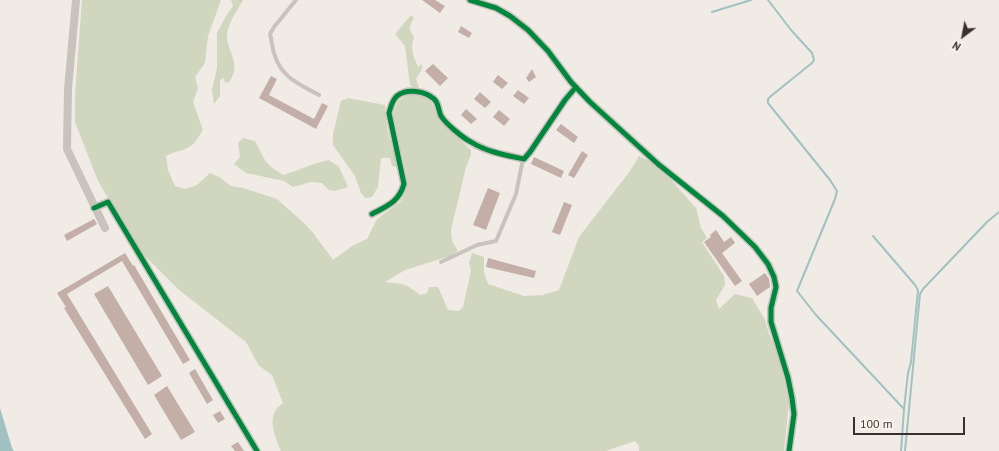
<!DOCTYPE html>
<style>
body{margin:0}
#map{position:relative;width:999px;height:451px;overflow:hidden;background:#f0ebe5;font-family:"PT Sans",sans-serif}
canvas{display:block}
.north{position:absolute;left:943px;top:16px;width:40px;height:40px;-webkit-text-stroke:3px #fbf5ee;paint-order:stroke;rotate:212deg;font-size:11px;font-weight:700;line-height:16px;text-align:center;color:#3b302b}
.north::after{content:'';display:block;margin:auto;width:14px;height:18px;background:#3b302b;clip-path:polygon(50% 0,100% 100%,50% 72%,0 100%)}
.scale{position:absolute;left:853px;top:417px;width:112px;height:18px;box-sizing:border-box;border:2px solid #3b302b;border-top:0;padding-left:5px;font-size:12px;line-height:14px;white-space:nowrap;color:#3b302b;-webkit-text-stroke:3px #fbf5ee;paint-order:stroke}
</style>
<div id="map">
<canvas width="999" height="451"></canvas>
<div class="north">N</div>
<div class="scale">100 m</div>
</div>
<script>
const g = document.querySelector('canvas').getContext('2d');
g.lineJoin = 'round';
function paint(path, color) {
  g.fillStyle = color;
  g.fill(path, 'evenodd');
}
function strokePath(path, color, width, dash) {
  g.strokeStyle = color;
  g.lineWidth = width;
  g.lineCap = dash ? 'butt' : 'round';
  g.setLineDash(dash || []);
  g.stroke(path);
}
paint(new Path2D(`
 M82,0H221L208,36L205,63L195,77L198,88L193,102L203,130C200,134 198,138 195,142C189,150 175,151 166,156L168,170L175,186L185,189L197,185L210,173L219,177L231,186L243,188L277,199L304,223L314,234L333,260L352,246L367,239L377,219L400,202L403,197L407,184L406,173L393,114L398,101L408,95H418L429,99L434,106L436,114L450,130L471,150V155L466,167L451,230L452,241L458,251L450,256L405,270L385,282C404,284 405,283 420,295L427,293L429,287H438L448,310L459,311L463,307L471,271L469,263L472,253L484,257V273L488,284L524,296L543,295L559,290L579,237L630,171L639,156L651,162L667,175L696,208L701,228L707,238L702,242L724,276L725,285L716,300L719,309L735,294L752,298L765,320L769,334L776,349L786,386L789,403L784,451H639V446L635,441L606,451H281C276,440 268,421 276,410C277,407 281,405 283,403L272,375L259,366L246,342L179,290L141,252L98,181L75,122V94Z
 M231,0H243C237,11 229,21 227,34C226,52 243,63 229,82L225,83L224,78L220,80V96L214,104L212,90L217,68V33L226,16L233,6Z
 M411,15L414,18C409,27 408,28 414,37C410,48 413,56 418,67L422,64V69L416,79L419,88H415L410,85L405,46L395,34Z
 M348,98L385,105L387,127L397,167L392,166L390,158H381L378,187L372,197L365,198L361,193L355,176L333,145V134L341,101Z
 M243,138L255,141C265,160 265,165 284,175L317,163L329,160L339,167L348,187L335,191L329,190L322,183L311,182L293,187L284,181L246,173L234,164L240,157L238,143Z`), '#d1d6bf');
paint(new Path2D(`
 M0,408L12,448L14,451H0Z`), '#a1c2c1');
strokePath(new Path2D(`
 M768,0L791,30L812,53L814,60L812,63L771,96L768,99V103L830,180L837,191L835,199L797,291L816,315L904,409L901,451
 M712,12L751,0
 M873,236L915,285L918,290L911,362L908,373L904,409
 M905,451L920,294L923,289L987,222L999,212`), '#a1c2c1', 2);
paint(new Path2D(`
 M422,0H435L445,6L440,13Z
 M461,26L472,33L469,38L458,32Z
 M433,64L448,78L440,86L425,71Z
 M532,69L536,77L529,82L526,78Z
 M498,75L508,83L502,89L493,82Z
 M271,76L277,79L269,95L314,119L322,103L328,106L316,129L259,98Z
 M518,90L529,98L524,104L513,96Z
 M480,92L491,102L485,108L474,99Z
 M466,109L477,119L471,124L461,115Z
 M499,110L510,119L504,126L493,117Z
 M561,124L578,137L574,143L556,130Z
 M582,151L588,155L574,178L568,175Z
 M534,157L564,171L561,178L531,164Z
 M488,188L500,193L486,230L473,225Z
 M564,202L572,205L560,235L552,232Z
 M94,219L97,224L67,241L64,235Z
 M716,230L724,242L731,237L735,243L722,253L742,281L735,286L704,242L711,237L710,235Z
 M125,253L133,266L134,265L190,360L183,364L122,261L67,294L152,434L145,439L64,308L66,307L57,293Z
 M488,258L536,271L534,278L486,267Z
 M765,273L769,279L770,287L757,296L749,284Z
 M108,286L162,376L148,385L94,294Z
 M195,369L213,400L207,404L189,373Z
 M167,386L195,432L181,440L154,395Z
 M220,411L225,419L218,423L213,415Z
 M238,442L244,451H235L231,446Z`), '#c3afa7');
strokePath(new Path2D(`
 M296,0L274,27L270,34C272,41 272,49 275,56C282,78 301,85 319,95
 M441,262L477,245L496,241L516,194L523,159`), '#c9c3be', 4);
strokePath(new Path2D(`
 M76,0L68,89L67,149L105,228
 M470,0L496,8L510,16L528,30L548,51L571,82L590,102L658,164L723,216L755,247L768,264L774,277L776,287L771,308V322L788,378L792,398L794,414L789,451
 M94,208L108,202L257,451
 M372,214C387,206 399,202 404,184L389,113C391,107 392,100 397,96C407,88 425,91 434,99C439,103 438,110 441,116C446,124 463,138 471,142C487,152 505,155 524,159L530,152L565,100L576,87`), '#c9c3be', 8);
strokePath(new Path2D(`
 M470,0L496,8L510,16L528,30L548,51L571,82L590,102L658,164L723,216L755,247L768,264L774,277L776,287L771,308V322L788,378L792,398L794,414L789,451
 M94,208L108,202L257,451
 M372,214C387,206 399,202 404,184L389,113C391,107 392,100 397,96C407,88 425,91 434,99C439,103 438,110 441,116C446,124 463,138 471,142C487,152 505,155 524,159L530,152L565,100L576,87`), '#00873e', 5);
</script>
